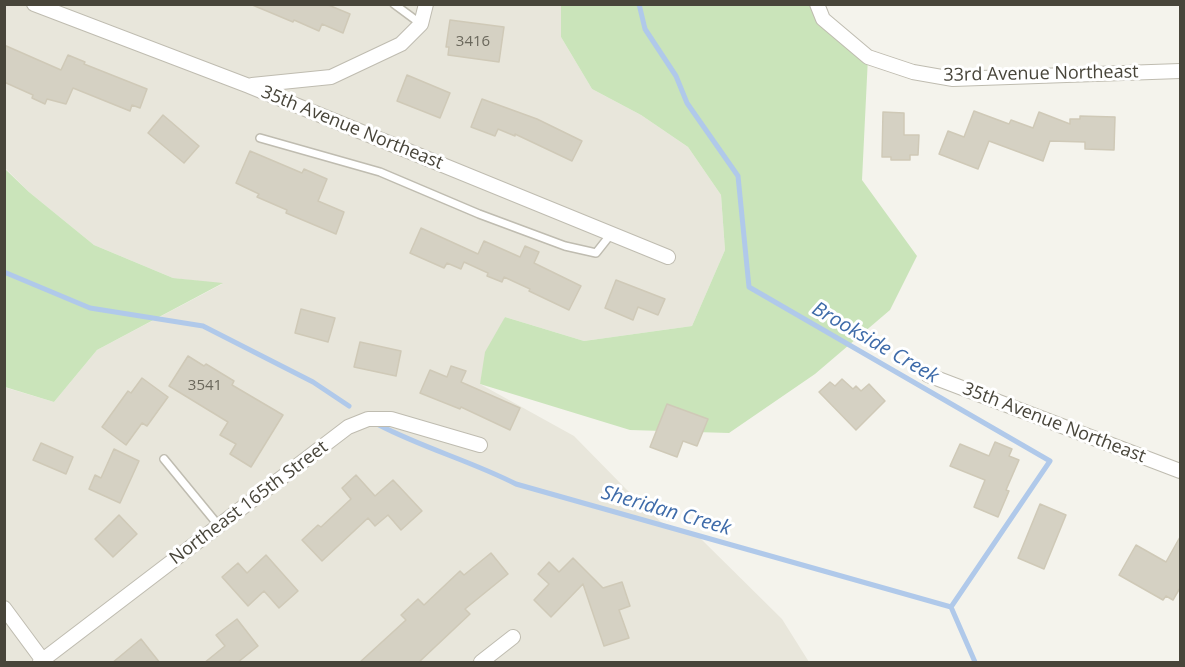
<!DOCTYPE html>
<style>
body{margin:0}
#map{position:relative;width:1185px;height:667px;overflow:hidden;background:#f4f3ec;font-family:"Open Sans",sans-serif}
canvas{display:block}
.frame{position:absolute;inset:0;border:6px solid #48453a;pointer-events:none}
</style>
<div id="map">
<canvas width="1185" height="667"></canvas>
<div class="frame"></div>
</div>
<script>
const g = document.querySelector('canvas').getContext('2d');
g.lineJoin = 'round';
function paint(path, color) {
  g.fillStyle = color;
  g.fill(path, 'evenodd');
}
function strokePath(path, color, width, dash) {
  g.strokeStyle = color;
  g.lineWidth = width;
  g.lineCap = dash ? 'butt' : 'round';
  g.setLineDash(dash || []);
  g.stroke(path);
}
function write(font, color, halo, rows, align = 'center') {
  g.font = font + ' "Open Sans",sans-serif';
  g.lineWidth = 6;
  g.setLineDash([]);
  g.textBaseline = 'middle';
  g.strokeStyle = halo;
  g.fillStyle = color;
  for (const [text, x, y, turn = 0] of rows) {
    g.save();
    g.translate(x, y);
    g.rotate((+turn || 0) * Math.PI / 180);
    g.textAlign = isNaN(turn) ? turn : align;
    if (halo) g.strokeText(text, 0, 0);
    g.fillText(text, 0, 0);
    g.restore();
  }
}
paint(new Path2D(`
 M5,5H561V37L592,89L641,115L688,147L721,195L725,250L692,326L584,341L505,317L480,384L574,436L626,489L661,522L700,538L782,619L809,662H5L4,387L54,402L97,350L222,284L173,278L94,245L29,192L5,168Z`), '#e8e6db');
paint(new Path2D(`
 M561,5H817L868,57L862,180L917,256L890,310L815,374L729,433L630,430L480,384L485,352L505,317L584,341L692,326L725,250L721,195L688,147L641,115L592,89L561,37Z
 M4,168L29,192L94,245L173,278L223,283L97,350L54,402L5,387Z`), '#cae4ba');
strokePath(new Path2D(`
 M639,4L645,29L676,76L687,103L738,176L749,287L1050,461L951,607L975,662
 M4,272L90,308L203,326L313,382L349,406
 M379,425C423,448 471,461 516,484L951,607`), '#b0c9ea', 5);
const building = new Path2D(`
 M250,4H326L350,14L343,33L322,24L319,31L294,20L293,22Z
 M450,20L504,27L499,62L448,55L449,47H446Z
 M4,45L61,70L68,55L85,62L84,64L147,89L140,108L132,105L130,111L73,88L66,104L47,99L45,104L32,98L33,95L4,82Z
 M407,75L450,93L440,118L397,101Z
 M482,99L537,119L582,141L572,161L515,134V136L498,129L495,136L471,127Z
 M974,111L1009,124L1011,120L1033,128L1039,112L1070,124V119H1080V116L1115,117L1114,150L1085,149V142L1050,141L1043,161L989,141L978,169L939,154L948,131L964,137Z
 M883,112L904,113V135H919L918,155H910V160H891V157H882Z
 M163,115L199,146L184,163L148,133Z
 M250,151L302,173L304,169L327,179L318,201L344,212L336,234L286,213L287,210L257,197L259,194L236,183Z
 M421,228L478,254L484,241L520,257L525,246L539,252L534,263L581,286L569,310L529,291L530,289L504,277L502,282L487,276L488,273L464,262L461,269L447,263L444,268L410,253Z
 M616,280L665,299L658,315L638,307L633,320L605,308Z
 M301,309L335,318L328,342L295,333Z
 M360,342L401,351L396,376L354,367Z
 M188,356L204,366L206,364L234,381L232,385L283,415L251,467L230,454L236,444L220,435L228,422L169,386Z
 M451,366L466,371L461,382L520,408L510,430L461,407L460,409L420,393L430,370L447,377Z
 M142,378L168,397L147,426L142,423L126,445L102,427L128,391L131,393Z
 M842,379L853,389L856,386L861,391L869,384L885,401L856,430L819,392L830,382L835,386Z
 M667,404L708,419L697,446L683,441L677,457L650,447Z
 M995,442L1012,449L1009,456L1019,460L1006,490L1009,491L998,517L974,507L985,480L950,466L960,444L989,456Z
 M41,443L73,457L66,474L33,460Z
 M114,449L139,461L120,503L89,489L95,475L101,478Z
 M356,475L375,496L393,480L422,511L401,530L388,515L375,526L368,518L322,561L302,540L318,525L321,527L351,499L342,488Z
 M1040,504L1066,515L1044,569L1018,558Z
 M119,515L137,534L113,557L95,539Z
 M1180,537V588L1173,600L1166,596L1163,600L1119,575L1136,545L1166,562Z
 M491,553L508,574L465,609L470,614L418,663H359L406,620L401,615L418,599L424,605L460,571L464,575Z
 M266,555L298,591L279,608L264,591L248,606L222,577L238,563L247,573Z
 M573,558L603,588L622,582L630,606L619,610L629,638L604,646L583,584L551,617L534,600L549,584L538,574L549,562L559,572Z
 M237,619L258,646L237,663H204L225,646L216,635Z
 M141,639L160,663H112Z`);
paint(building, '#d5d1c3');
strokePath(building, '#cfc9b7', 1.5);
const service = new Path2D(`
 M394,4L421,24
 M260,138L380,172L479,214L565,246L596,253L611,234
 M164,459L219,526`);
const minor = new Path2D(`
 M34,4L249,86L668,257
 M817,4L823,19L868,57L913,72L953,79L1180,71
 M252,85L331,77L401,44L421,24L426,4
 M928,375L1180,471
 M4,608L44,662
 M40,662L348,427L368,419H391L480,445
 M481,662L513,637`);
strokePath(service, '#bfbcb0', 10);
strokePath(minor, '#bfbcb0', 16);
strokePath(service, '#fff', 7);
strokePath(minor, '#fff', 14);
write('15px', '#6b685c', null, [
 ["3416",473,42],
 ["3541",205,386]
]);
write('18px', '#48453a', '#fff', [
 ["33rd Avenue Northeast",1041,74,-1],
 ["35th Avenue Northeast",352,128,22],
 ["35th Avenue Northeast",1054,423,21],
 ["Northeast 165th Street",249,503,-37]
]);
write('italic 20px', '#3e6ba9', '#fff', [
 ["Brookside Creek",875,343,30],
 ["Sheridan Creek",666,511,16]
]);
</script>
